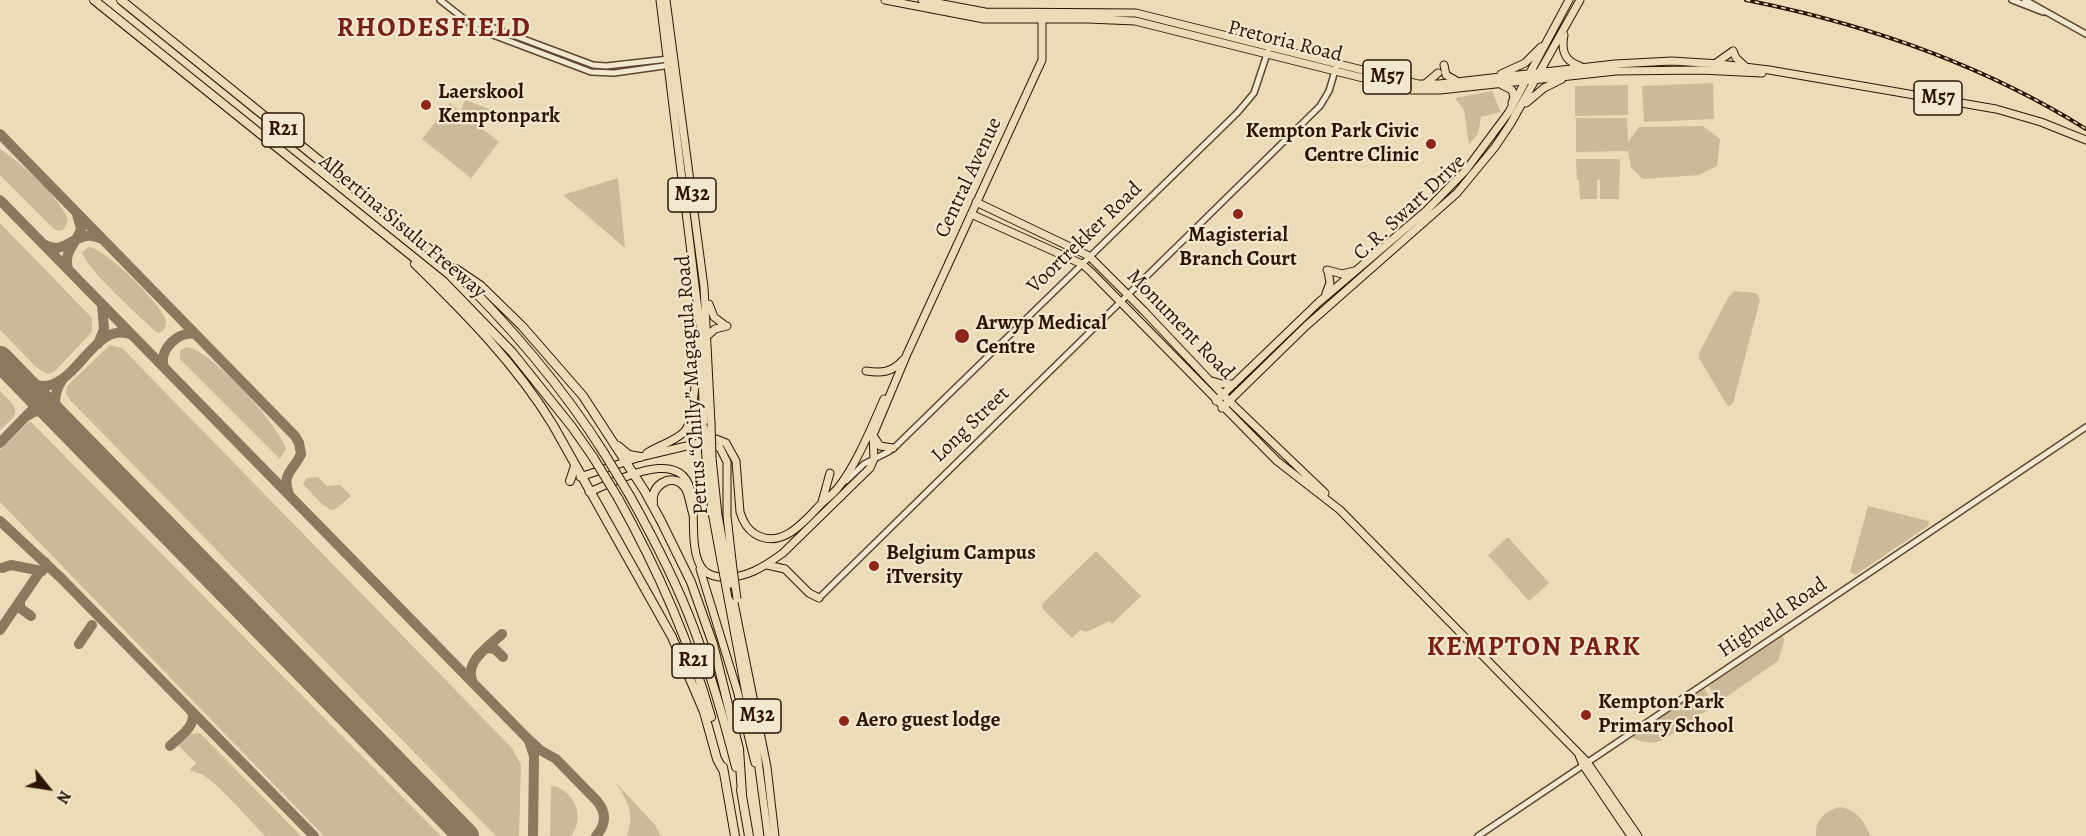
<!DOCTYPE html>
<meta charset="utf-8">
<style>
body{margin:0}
#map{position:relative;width:2086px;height:836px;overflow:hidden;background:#ebdbb6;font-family:Alegreya,serif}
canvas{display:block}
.north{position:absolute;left:18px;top:758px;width:60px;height:60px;-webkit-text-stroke:4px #f2e8d0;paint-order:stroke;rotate:120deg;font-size:16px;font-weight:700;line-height:24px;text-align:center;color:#2e1405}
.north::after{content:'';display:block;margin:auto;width:21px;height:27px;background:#2e1405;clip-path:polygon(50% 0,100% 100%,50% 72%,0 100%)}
</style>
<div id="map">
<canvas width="2086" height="836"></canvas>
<div class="north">N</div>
</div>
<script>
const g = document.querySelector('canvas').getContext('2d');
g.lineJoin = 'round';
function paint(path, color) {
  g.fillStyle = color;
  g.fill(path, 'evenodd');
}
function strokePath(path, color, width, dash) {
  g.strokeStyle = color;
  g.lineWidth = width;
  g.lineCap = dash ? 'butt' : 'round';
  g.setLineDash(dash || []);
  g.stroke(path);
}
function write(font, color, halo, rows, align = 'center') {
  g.font = font + ' Alegreya,serif';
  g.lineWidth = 4.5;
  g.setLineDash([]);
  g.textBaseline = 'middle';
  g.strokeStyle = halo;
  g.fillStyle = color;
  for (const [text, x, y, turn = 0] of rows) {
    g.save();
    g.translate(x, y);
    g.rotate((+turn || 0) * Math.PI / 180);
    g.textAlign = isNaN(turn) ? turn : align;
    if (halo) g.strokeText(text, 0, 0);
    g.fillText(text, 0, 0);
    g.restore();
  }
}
paint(new Path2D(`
 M1713,83L1714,119L1644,122L1642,86Z
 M1628,85V115L1575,116V86Z
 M1492,91L1501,112L1481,117L1478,134L1469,144L1464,110L1455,98Z
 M465,100L503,114L499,124L461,110Z
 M450,103L499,142L471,178L422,139Z
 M1576,118H1627L1628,142L1639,127L1703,126L1720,139L1717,166L1699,175L1643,179L1631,168L1628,151L1576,152Z
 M0,149C17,159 65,202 68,221L64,229L59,231L54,229L0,175Z
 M1576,159H1620L1619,199H1600V179L1597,180V199H1580L1579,180H1577Z
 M618,178L625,248L563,195Z
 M0,223L92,318V332L54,372L48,374L37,368L0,330Z
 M89,247C106,249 158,301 165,318C167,323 166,327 163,331L158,333L155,331C138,315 88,271 82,252Z
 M1734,291L1756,293L1760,300L1733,403L1730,406L1727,405L1699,358V353L1728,298Z
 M110,345L122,348L512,748L521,765L519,836H496L70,400L66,394L67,386Z
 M186,347C208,347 281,427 286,449L280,459L180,359V351Z
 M0,391C20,411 21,411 0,430Z
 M30,421L441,836H324L0,502V450Z
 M318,477L327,486L340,485L351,496L336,509L331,510L321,503L303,484L306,478Z
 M1868,506L1929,521L1928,526L1855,575L1850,572Z
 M1508,537L1549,583L1529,601L1488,555Z
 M1096,551L1141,596L1112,624L1110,621L1086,632L1080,630L1072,638L1043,609L1042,604Z
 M1783,636L1784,641L1778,661L1719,702L1709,687L1710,685Z
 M1704,689L1715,705L1663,740C1654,744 1640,743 1631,737Z
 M200,733L301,836H265C249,820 221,786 203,775C198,772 194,773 190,770L196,763L178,745L190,734Z
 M615,782L655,825L661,836H627C635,812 628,802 615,782Z
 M555,786C576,794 585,818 571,836H550L551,787Z
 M1840,807C1858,810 1863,821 1871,836H1816C1815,820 1825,811 1840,807Z`), '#cbb998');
strokePath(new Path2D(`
 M0,134L295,436L299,443L301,454C294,470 281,473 289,494
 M0,200L527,738L540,750L556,759L597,801C607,813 606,825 596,836
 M45,245C68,257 75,226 102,239
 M68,269C63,252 76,244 81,229L77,214
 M98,344L104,329L102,304
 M164,367C158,350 179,330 195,334
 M12,372C71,424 86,315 132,335
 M63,379C45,405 61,421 78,440
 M29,415C42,406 50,412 60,421
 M0,443L33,409V396L23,383
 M0,521L61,578L314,836
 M2,568L11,565L42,571
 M20,601V608L31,616
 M0,630L39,573L45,568V562
 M79,644L92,625
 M488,648L495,649L503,657
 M473,683C463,662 488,647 502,634
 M529,741L534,756L533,836
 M170,746C179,737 197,726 192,712`), '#8c785e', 10);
strokePath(new Path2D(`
 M0,359L466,836`), '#8c785e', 26);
const minor = new Path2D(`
 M440,0L477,29L591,72L614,73L671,65
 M2012,0L2043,12
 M2025,0L2086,34
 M466,20L494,28L593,65L606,66L669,59
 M846,481L864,464L888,452L896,446L1238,112L1254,93L1268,51
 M819,598L1320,106L1329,91L1337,64
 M1478,836L2086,427`);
const major = new Path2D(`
 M660,0L700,326L704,428
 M666,0L704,287L711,423
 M885,0L984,19H1088L1135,21L1411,90H1440L1616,71L1700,70L1762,73
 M922,0L985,12L1136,13L1418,84H1439L1615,64L1672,61L1720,64L1769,70L1996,109L2041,122L2086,140
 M1564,35C1561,50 1564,61 1580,66
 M1733,51L1736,58L1746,67
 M1716,63L1733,51
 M1444,65L1446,75L1455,80
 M1501,74L1525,63L1541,47
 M1425,84L1438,73
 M1502,85L1512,90L1514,97L1512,103
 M1526,103L1544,88L1562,79
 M976,202L1089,256L1144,311L1229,401L1325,493
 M971,214L1082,264L1091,272L1277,461L1340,510L1587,762L1638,836
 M1327,270L1342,274L1354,271
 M1326,293L1330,283L1328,271
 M709,304L714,317L726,326
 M707,336L715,329L727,326
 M866,371C881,373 892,373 903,360
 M1212,381L1222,384H1234
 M1216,401L1319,302L1426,211L1466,170L1509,112L1569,0
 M1222,408L1306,326L1457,193L1495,147L1511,123L1580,0
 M874,437L880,446L893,448
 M708,444L720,448L727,462V516L732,561
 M647,453C659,445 674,442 684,432C695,421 697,361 697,344
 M712,458L718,515L726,560
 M706,459L712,512L721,561
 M580,477L640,457L716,439L726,443L736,461L740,512C743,522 747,529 755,534C781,550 804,522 820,505C826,499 832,495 837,489C855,468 873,424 884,399
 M589,492C620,480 687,442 692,499
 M822,502L830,473
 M693,510C694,527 692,550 700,565C704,573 712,576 719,577C744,580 764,567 783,553L870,468L874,459L873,435L907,354L1042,60V14
 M767,565L785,569L809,593L819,598
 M700,569L737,690L755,763
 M728,598L757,753L768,836
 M733,598L767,767L775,836
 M1579,755L1583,765L1631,836`);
const highway = new Path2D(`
 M94,0L443,281L512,352L572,427L593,457
 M121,0L445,262C505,320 560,383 604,453
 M415,264C466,314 516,364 553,425L672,637L704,712L717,759L723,770
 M456,269L481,286L522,326L583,396L644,490L661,521L691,582L713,644L739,749L742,794
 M618,446L629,455L640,457
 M570,481L575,466
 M630,496C654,539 677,583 694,629C711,674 724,720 736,767
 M618,498C657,568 689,640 711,717
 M653,503C650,486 671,472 684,486C690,493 690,504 693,513
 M723,767L735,836
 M741,790L749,836`);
strokePath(minor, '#5d4631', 8);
strokePath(major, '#2e1405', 9);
strokePath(highway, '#2e1405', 10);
strokePath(minor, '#f2e8d0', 5);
strokePath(major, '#ebdbb6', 7);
strokePath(highway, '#ebdbb6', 8);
const rail = new Path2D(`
 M1746,0C1866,24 1982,64 2086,129`);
strokePath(rail, '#2e1405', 4);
strokePath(rail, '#f2e8d0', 1.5, [4.5]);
const majorBridge = new Path2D(`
 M711,423L712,458
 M704,428L706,459
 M726,560L731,584
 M721,561L728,598
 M732,561L737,599`);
const highwayBridge = new Path2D(`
 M604,453L630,496
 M593,457L618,498`);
strokePath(majorBridge, '#2e1405', 9, []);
strokePath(highwayBridge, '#2e1405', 10, []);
strokePath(majorBridge, '#ebdbb6', 7);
strokePath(highwayBridge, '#ebdbb6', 8);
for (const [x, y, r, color] of [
 [426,105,6,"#8f2418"],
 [1431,144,6,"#8f2418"],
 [1238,214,6,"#8f2418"],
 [962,336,8,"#8f2418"],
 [874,566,6,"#8f2418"],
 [1586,715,6,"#8f2418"],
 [844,721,6,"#8f2418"]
]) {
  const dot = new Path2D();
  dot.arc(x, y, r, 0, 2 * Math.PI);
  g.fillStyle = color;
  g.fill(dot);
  strokePath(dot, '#f2e8d0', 2);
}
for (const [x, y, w] of [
 [1387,77,48],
 [1938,98,48],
 [283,130,42],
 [692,195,48],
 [693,661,42],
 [757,716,48]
]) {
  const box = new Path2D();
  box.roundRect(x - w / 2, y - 17, w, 34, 4.5);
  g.fillStyle = '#f2e8d0';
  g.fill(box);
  strokePath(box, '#2e1405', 1.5);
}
write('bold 20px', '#2e1405', null, [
 ["M57",1387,77],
 ["M57",1938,98],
 ["R21",283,130],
 ["M32",692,195],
 ["R21",693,661],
 ["M32",757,716]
]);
write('21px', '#2e1405', '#f2e8d0', [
 ["Pretoria Road",1285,42,14],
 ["Central Avenue",969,178,-65],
 ["C.R. Swart Drive",1410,208,-43],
 ["Albertina Sisulu Freeway",402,227,40],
 ["Voortrekker Road",1085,238,-44],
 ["Monument Road",1180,325,46],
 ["Petrus “Chilly” Magagula Road",693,385,-94],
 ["Long Street",971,425,-44],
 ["Highveld Road",1773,618,-34]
]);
write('bold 21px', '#2e1405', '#f2e8d0', [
 ["Laerskool",438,93],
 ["Kemptonpark",438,117],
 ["Kempton Park Civic",1419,132,"right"],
 ["Centre Clinic",1419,156,"right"],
 ["Magisterial",1238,236,"center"],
 ["Branch Court",1238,260,"center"],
 ["Arwyp Medical",976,324],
 ["Centre",976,348],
 ["Belgium Campus",886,554],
 ["iTversity",886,578],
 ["Kempton Park",1598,703],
 ["Primary School",1598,727],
 ["Aero guest lodge",856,721]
], 'left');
g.letterSpacing = '1.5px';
write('bold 27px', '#7a1f14', '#f2e8d0', [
 ["RHODESFIELD",434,29],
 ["KEMPTON PARK",1534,648]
]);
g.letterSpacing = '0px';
</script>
